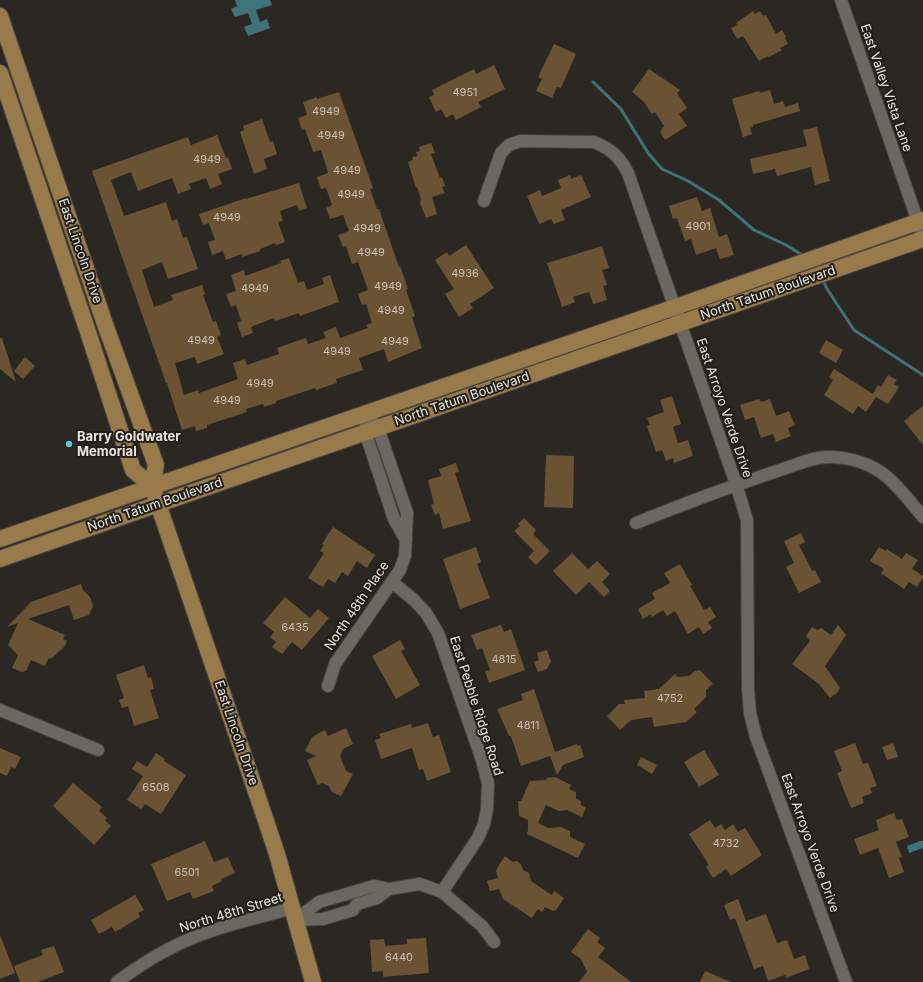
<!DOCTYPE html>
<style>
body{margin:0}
canvas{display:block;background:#2b2722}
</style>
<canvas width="923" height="982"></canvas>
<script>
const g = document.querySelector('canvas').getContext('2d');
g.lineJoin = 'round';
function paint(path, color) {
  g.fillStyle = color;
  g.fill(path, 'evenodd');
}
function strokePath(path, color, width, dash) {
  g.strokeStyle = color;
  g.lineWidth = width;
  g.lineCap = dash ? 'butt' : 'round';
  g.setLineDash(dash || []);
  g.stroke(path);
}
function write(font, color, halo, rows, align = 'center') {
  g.font = font + ' Inter,sans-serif';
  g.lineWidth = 4;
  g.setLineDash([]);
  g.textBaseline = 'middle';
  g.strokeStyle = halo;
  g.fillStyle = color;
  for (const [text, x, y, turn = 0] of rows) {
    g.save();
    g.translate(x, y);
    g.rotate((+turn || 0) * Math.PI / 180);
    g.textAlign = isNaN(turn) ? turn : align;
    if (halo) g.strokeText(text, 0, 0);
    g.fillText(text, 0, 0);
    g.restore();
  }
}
paint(new Path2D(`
 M235,0H270L272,5L256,10L260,22L267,19L270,28L248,36L244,27L252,24L248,13L235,17L231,9L237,6Z
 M920,841H923V848L909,853L907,846Z`), '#3e7379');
strokePath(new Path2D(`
 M593,82L621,109L648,153L662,169L688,181L719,200L754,230L786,245L804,256
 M822,278L827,289L854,330L923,375`), '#3e7379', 3);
paint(new Path2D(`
 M753,11L755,14L760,11L763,16L766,15L776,34L782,30L786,37L785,38L788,44L780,48L782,50L769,57L768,56L759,61L743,36L737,39L731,28L737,25L736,23Z
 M554,44L576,54L561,88L557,87L552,98L536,91L542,79L538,77Z
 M494,65L505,89L478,102L481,107L456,120L453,114L446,118L441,109L436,112L429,97L434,95L432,90L474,69L476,74Z
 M649,69L680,90L677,93L687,108L679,114L687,126L665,140L660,132L664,126L655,112L652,114L644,102L632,92Z
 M770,90L774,104L783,101L785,107L798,103L800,111L753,125V127L750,128L752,134L743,137L732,99L759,91L760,93Z
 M339,92L373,188L370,189L377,209H379L399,267L400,266L408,289L406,290L415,316L412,317L422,348L388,362L384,349L359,358L363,370L336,379L337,383L316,390L315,388L276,401V403L264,407L263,404L246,409L247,412L207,425V428L196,431L195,426L182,430L167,383H166L92,171L188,137L191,145L217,135L226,158L228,157L232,169L218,174L222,184L210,189L206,178L189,184L191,189L178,194L172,178L138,191L131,172L111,180L124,216L166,202L172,221L177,219L183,238L187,237L198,269L168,279L162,262L142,270L154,307L173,300L171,295L202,285L205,294L203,295L213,322L216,321L221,335L217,337L224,354L197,364L195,357L175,363L184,395L198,390L199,393L238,379L233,363L245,359L247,365L279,354L277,348L294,342L306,338L308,344L326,338L323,332L336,327L340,338L368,328L366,325L372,323L366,304L362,305L358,294L368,290L358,262L352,264L346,246L343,247L338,235L349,231L343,215L330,219L326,208L332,205L326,188L321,189L317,177L328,173L321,150L313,152L305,129L302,130L298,118L307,115L303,102L317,97V99Z
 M262,119L270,142L273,141L277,154L264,159L267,169L254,174L240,132L244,130L243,126Z
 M817,127L830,181L815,185L811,167L777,176L775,169L753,174L750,159L807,146L803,130Z
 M431,143L435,153L431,154L440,178L442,177L445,186L442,187L445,193L432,197L437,214L426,218L420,203L421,199L417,187L416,188L408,162L413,160L412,157L417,156L416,152L420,151L419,147Z
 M570,175L571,179L581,175L591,197L561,210L565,220L554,224L551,219L539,224L527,196L540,190L542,196L561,188L558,180Z
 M299,183L307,208L299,211L297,205L280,211L283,221L278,222L285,242L276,245L275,243L260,249V251L242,257V254L226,260L223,251L212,255L208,242L215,240L209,223L203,225L199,214L246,198V199Z
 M697,197L702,211L710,208L719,237L727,234L734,255L720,259L716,248L696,255L691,239L685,241L677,218L673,219L669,206Z
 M466,245L494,288L470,304L473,308L459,317L445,294L454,289L435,260L447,252L449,256Z
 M602,246L609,268L602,270L607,285L603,286L607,300L593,304L589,292L573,297L575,302L562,307L547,263Z
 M289,258L298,283L304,281L307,290L324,284L322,278L330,275L339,302L300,316L299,313L275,321L274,318L251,327L253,333L242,337L237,323L241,321L236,305L231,307L226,294L236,291L231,275L244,270L245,276L281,263L280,261Z
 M0,338H2L16,382L0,369Z
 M826,340L843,350L836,363L819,353Z
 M25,357L35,366L23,379L14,371Z
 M834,369L873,394L878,385L881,387L888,375L897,380L894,384L899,387L888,404L876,397L866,412L858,406L853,414L824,395L833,380L829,377Z
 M672,396L681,424L673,427L678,443L688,440L693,456L674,463L673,458L666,461L662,450L656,452L647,426L650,425L647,418L664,412L660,400Z
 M759,399L761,402L770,399L776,416L789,411L795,425L788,428L791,436L776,442L773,434L761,438L754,417L745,420L740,405Z
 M923,406V445L904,421Z
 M546,455L574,456L573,508L544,507Z
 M456,463L459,472L455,473L471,521L443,529L439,513L435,515L431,505L434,504L428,480L441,476L439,469Z
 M524,518L536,530L533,534L550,551L536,565L528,557L534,551L514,531L520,526L518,524Z
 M333,527L375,555L367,568L357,561L348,576L342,572L335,583L328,579L323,587L308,578L324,553L320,551L324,545L322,544Z
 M801,533L805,542L799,545L812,571L815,570L821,582L799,593L786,567L794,563L784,541Z
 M476,547L481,562L477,564L490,598L460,609L443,559Z
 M879,547L886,551L887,549L902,559L906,553L918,560L912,569L923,576V578L917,587L909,582L904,589L881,573L884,569L870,561Z
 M572,553L588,569L597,561L610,574L602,582L610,591L604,597L589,582L576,595L553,571Z
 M680,564L692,585L690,586L693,591L704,610L710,607L716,617L708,622L712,628L703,634L699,627L688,634L675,611L667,616L663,610L652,617L651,614L643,619L638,609L655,599L652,593L670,583L664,573Z
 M81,584L83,590L90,597L93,606L89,615L74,620L69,605L28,619L65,635L63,639L67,641L64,647L52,658L48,659L45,666L31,660L26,671L22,672L12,668L18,655L8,645L18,623L7,627L31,602Z
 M285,597L310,618L318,609L329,618L302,650L292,642L282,654L272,647L276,642L270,637L274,632L263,623Z
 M501,625L504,632L511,629L525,670L489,683L485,671L490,670L482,648L477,650L471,635Z
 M838,625L846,635L825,666L840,688L837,693L830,698L819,684L792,664L810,641L806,636L812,627L817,630L821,628L831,635Z
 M400,640L405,649L401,651L420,685L396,699L372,656Z
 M547,650L551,661L547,669L538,672L534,662L539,660L537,653Z
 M144,665L148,678L151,677L154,689L150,690L159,718L134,726L128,706L122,708L119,700L124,698L116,675Z
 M700,670L713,684L706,690V697L694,709L697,712L686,722L654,727L652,717L631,720L620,730L607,716L619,704H625L624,700L645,698L644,691L659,689L675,674L677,677L689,676L695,671Z
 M534,689L555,752L577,744L578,746L580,745L584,757L563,765L557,775L550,756L521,766L511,736H509L497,709L523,700L521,694Z
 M428,723L433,737L439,735L451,772L427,781L423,769L419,770L412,748L381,759L375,740L381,738L379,734L411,724L412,728Z
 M346,728L353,744L343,749L340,756L346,771L353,774L341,796L332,792L329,786L322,783L318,785L307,760L316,756L305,751L312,737L325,730L328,736Z
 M855,743L863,764L868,763L877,786L870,788L872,793L862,797L864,803L851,808L837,773L842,771L834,751Z
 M893,743L898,757L887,760L882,747Z
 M0,748L21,757L15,769L11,767L7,776L0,773Z
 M704,750L719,775L699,787L684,762Z
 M156,753L165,759L164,761L186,775L161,814L145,804L141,809L127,800L143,776L132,769L137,761L147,767Z
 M641,757L657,765L652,774L637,765Z
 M555,777L571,785L569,789L576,792V799L581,801V805L586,808L582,817L567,810L559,811L546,805L538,823L548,828L561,827L570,831V837L585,844L578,858L527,834L528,830V820L519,816L518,801H521L530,781L546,780L547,778Z
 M73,783L102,807L99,811L107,818L105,820L111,826L94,845L53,806Z
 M894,813L897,820L902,819L909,837L896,842L902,857L899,858L904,872L889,878L878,848L860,855L854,839L879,830L876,820Z
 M710,820L715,828L721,824L725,830L733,824L738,832L745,828L762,855L731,876L726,869L713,878L706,867L709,865L689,834Z
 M205,841L214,862L228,857L235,873L221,879L222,881L212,886L214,891L193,899L190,892L167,901L151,864Z
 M505,856L513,862L517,861L521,864L523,870L529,873L531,881L552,895L554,891L564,898L556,910L553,911L545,907L542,912L538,909L532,918L503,899L499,889L490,891L487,881L498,878L496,871L499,865Z
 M135,895L144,910L138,913L140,917L115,932L112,927L99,934L91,920Z
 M738,899L746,921L766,914L777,943L787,940L794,959L805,955L809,969L786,978L785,975L768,981L763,966L754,969L735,918L730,920L724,905Z
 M588,929L600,938L597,942L605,948L598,957L631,982H579L587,972L581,959L571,952Z
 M0,935L15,973L0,979Z
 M426,938L429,973L383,977V971L372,972L370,940L384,939L385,946L407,944V939Z
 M54,946L64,972L38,982H20L14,966L43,955L41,950Z
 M705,971L731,982H700Z`), '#6a5332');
const minor = new Path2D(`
 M841,0L923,236
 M484,201L501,153L509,145L520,141L594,142C611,149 619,156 628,173L736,484L747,520L748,688L750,713L756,737L846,982
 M366,424L365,432L394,519L406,540
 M636,523C683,504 729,487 777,471C793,466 812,457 829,457C846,457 865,462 879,471C893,479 912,504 923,517
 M392,582L414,600L426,613L438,633L482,760L488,783L487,809L484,824L478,838L442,892
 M328,686L335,664L400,570L405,556L407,513L378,428L366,413
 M0,710L98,750
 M295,920L319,902L374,886L389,889L420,884L442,892L482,926L494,942
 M295,920L323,919L353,910L357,904L377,898L389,889
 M117,982C140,965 163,950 190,939C221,925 259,918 292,908`);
const major = new Path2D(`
 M0,16L106,327L156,465L152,486L265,818L277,854L313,982
 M0,73L88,332L133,470L152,486
 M0,539L687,303L923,220
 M0,559L923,239`);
strokePath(minor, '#47433f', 14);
strokePath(major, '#47433f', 18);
strokePath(minor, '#6c6761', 12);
strokePath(major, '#987a4b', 16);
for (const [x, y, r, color] of [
 [69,444,4,"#52cbd7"]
]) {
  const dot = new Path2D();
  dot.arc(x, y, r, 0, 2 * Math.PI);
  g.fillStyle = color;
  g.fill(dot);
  strokePath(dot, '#221e18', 1.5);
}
write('11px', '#c9c1b6', null, [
 ["4951",465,93],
 ["4949",326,112],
 ["4949",331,136],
 ["4949",207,160],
 ["4949",347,171],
 ["4949",351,195],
 ["4949",227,218],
 ["4901",698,227],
 ["4949",367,229],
 ["4949",371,253],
 ["4936",465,274],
 ["4949",388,287],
 ["4949",255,289],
 ["4949",391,311],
 ["4949",201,341],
 ["4949",395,342],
 ["4949",337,352],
 ["4949",260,384],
 ["4949",227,401],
 ["6435",295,628],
 ["4815",504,660],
 ["4752",670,699],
 ["4811",528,726],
 ["6508",156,788],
 ["4732",726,844],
 ["6501",187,873],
 ["6440",399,958]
]);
write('13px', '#e9e6e2', '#221e18', [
 ["East Valley Vista Lane",886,88,71],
 ["East Lincoln Drive",80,251,71],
 ["North Tatum Boulevard",768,293,-19],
 ["North Tatum Boulevard",462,399,-19],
 ["East Arroyo Verde Drive",724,408,71],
 ["North Tatum Boulevard",155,505,-19],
 ["North 48th Place",357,606,-56],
 ["East Pebble Ridge Road",476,706,72],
 ["East Lincoln Drive",236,733,71],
 ["East Arroyo Verde Drive",810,843,70],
 ["North 48th Street",231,913,-17]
]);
write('bold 13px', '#e9e6e2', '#221e18', [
 ["Barry Goldwater",77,437],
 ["Memorial",77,452]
], 'left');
</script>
